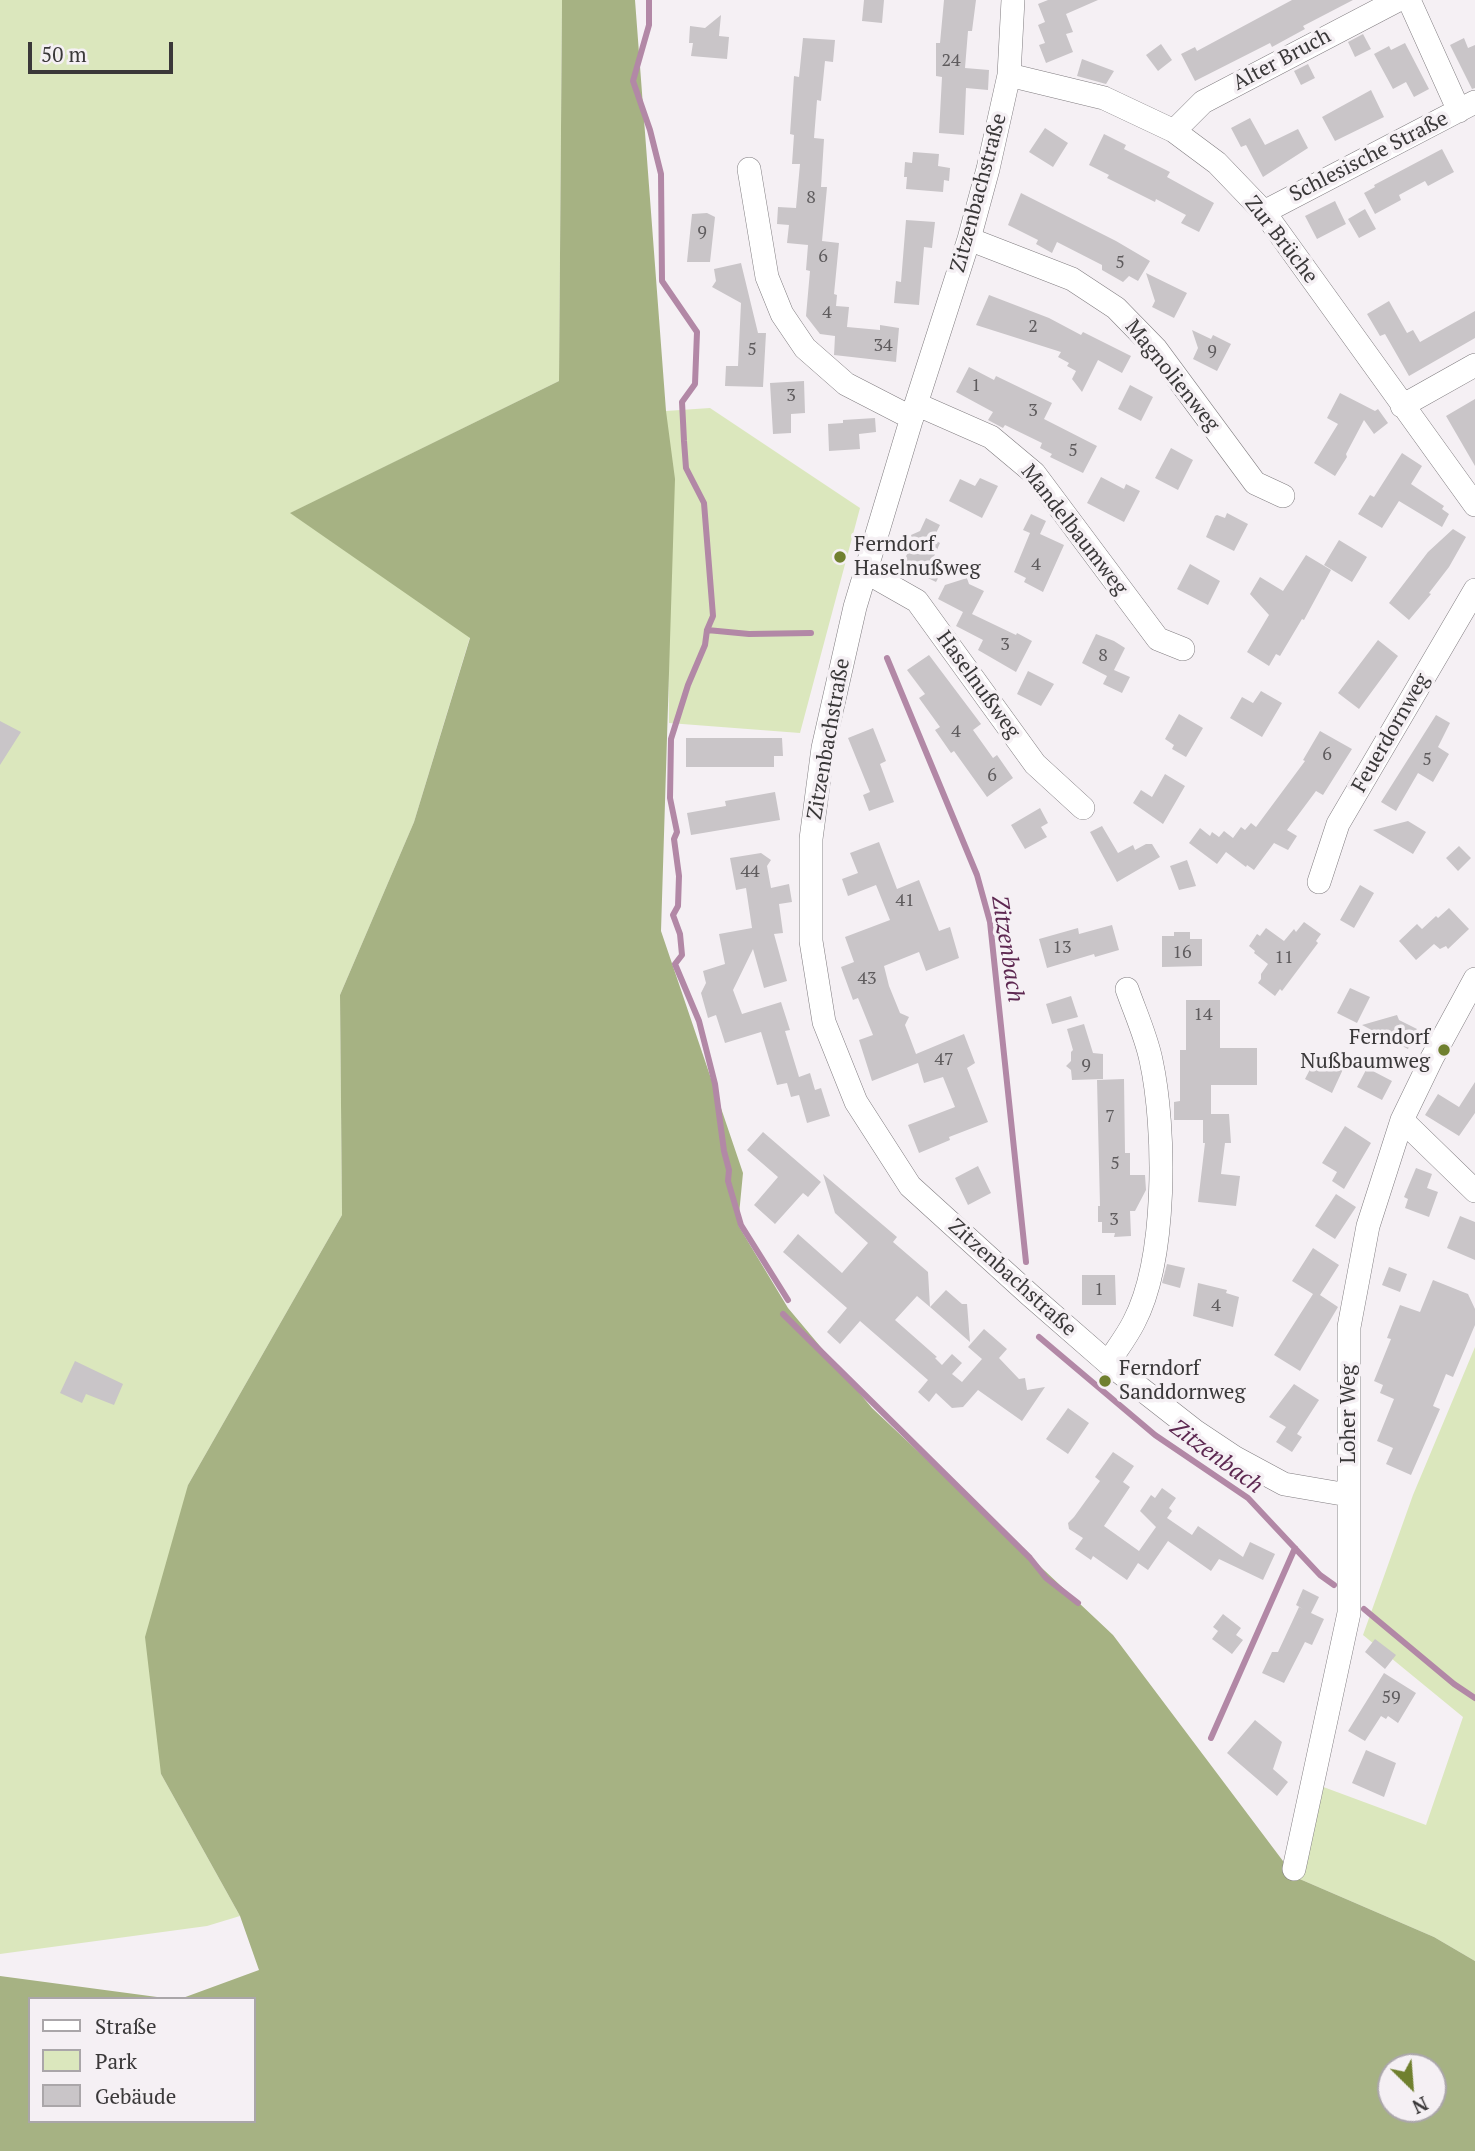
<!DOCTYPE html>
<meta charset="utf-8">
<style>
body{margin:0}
#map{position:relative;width:1475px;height:2151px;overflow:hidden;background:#f5f0f4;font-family:"PT Serif",serif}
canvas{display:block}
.legend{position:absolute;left:28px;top:1997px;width:228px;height:126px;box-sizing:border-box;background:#f5f0f4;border:2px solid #aaa6a9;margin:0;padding:9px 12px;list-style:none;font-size:21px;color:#3a3839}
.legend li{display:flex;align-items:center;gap:14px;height:35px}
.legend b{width:35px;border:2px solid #aaa6a9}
.north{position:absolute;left:1377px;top:2053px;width:70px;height:70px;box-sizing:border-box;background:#f5f0f4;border:2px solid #aaa6a9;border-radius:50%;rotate:155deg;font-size:19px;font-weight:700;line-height:28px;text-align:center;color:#3a3839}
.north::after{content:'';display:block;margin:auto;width:24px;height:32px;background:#70802f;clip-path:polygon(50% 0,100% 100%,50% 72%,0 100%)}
.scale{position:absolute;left:28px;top:42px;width:145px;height:32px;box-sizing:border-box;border:4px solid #3a3839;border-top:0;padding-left:9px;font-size:21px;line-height:24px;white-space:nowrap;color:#3a3839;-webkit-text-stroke:5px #f5f0f4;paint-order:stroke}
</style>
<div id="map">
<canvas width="1475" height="2151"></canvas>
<ul class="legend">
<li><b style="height:9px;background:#fff"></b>Straße</li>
<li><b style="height:19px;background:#dbe7bd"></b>Park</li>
<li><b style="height:19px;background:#c9c5c8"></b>Gebäude</li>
</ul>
<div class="north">N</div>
<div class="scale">50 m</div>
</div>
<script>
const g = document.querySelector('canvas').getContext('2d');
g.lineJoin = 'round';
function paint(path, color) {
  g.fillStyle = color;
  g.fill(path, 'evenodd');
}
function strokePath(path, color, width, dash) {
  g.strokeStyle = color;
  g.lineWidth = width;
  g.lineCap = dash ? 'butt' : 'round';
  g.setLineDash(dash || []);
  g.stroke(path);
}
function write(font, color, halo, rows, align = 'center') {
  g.font = font + ' "PT Serif",serif';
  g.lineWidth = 7;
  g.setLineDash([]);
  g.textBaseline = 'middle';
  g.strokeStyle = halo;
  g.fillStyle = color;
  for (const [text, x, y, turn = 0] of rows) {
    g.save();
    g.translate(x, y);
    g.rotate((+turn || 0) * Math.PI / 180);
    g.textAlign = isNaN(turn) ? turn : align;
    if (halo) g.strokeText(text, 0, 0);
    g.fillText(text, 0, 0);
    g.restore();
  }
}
paint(new Path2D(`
 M0,0H562L559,381L291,513L470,637L414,822L340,995L342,1215L188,1485L161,1774L240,1916L207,1926L0,1954Z
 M710,408L860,508L800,733L669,723L666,411Z
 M1475,1347V1961L1434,1937L1295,1877L1318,1785L1426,1825L1463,1717L1363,1635L1413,1495Z`), '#dbe7bd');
paint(new Path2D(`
 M562,0H635L666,411L675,479L661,931L743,1173L738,1225L788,1308L872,1408L1113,1635L1295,1877L1434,1937L1475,1961V2151H0V1976L172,1999H30V2121H254V1999H180L259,1970L240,1916L161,1774L145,1637L188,1485L342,1215L340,995L414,822L470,638L290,513L559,381ZM1391,2067H1433V2109H1391Z`), '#a6b283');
strokePath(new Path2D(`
 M649,0V25L633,81L650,130L661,174L662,281L697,332L695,384L682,402L684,441L686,468L704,503L713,616L707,630L749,634L811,633
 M707,630L705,645L688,685L671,739L670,798L677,832L674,839L679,876L678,906L673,915L680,934L682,955L675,964L699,1021L715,1084L724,1151L729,1170L728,1181L741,1225L788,1300
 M887,658L977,875L990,922L1026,1262
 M783,1314L1030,1558L1046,1578L1078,1603
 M1039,1337L1155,1435L1248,1498L1320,1575L1334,1585
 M1364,1609L1454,1684L1475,1698
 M1211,1738L1295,1548`), '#b288a6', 6);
paint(new Path2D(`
 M864,0H884L882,23L862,21Z
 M944,0H976L972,31H968L965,68L989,70L988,90L966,88L964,135L939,133L942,77L936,76V43H940Z
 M1048,0H1098L1066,14L1073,32L1066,34L1073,52L1046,63L1039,45L1045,43L1038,25L1045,22L1038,4Z
 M1292,0H1353L1303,26L1305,29L1272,47L1270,43L1195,81L1181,54L1195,47L1197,51Z
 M721,15L719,36L729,37L727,59L691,56L693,43H689L690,26L705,28Z
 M1363,34L1371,49L1355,57L1348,42Z
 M803,38L835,40L833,62L825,61L821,101L817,100L814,138L824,139L821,187H827L822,241L839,243L834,294L837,295L836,306L849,307L847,327L880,330V325L899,328L896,362L834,355L835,336L820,334L806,316L810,271L806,270L808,245L787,243L789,225L777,224L778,207L796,208L800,164H792L794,135L790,134L794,76L799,77Z
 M1464,38L1468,48L1475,45V88L1472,89L1450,45Z
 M1405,43L1429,89L1414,97L1406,82L1393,89L1374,54L1389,46L1391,50Z
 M1161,44L1172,60L1158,71L1146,55Z
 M1082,59L1114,71L1106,84L1077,76Z
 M1308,64L1315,78L1301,85L1294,71Z
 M1371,90L1384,117L1335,141L1322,117Z
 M1250,118L1265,145L1298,129L1308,148L1263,177L1246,145L1241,147L1231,128Z
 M1045,128L1068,143L1053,167L1029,152Z
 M1104,134L1126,145L1124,149L1170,172L1167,177L1214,203L1199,232L1181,223L1186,215L1156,199L1155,202L1107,178L1109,175L1089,165Z
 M1442,149L1454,172L1428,186L1425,181L1399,195L1401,200L1375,214L1364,193L1375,187L1374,185Z
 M913,152L939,154L938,166L950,168L949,181L944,180L943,192L906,189L907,177H904L905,162L912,163Z
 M1021,193L1116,241L1150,261L1138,281L1129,276L1123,282L1102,270V265L1057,242L1052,253L1036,244L1038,240L1008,225Z
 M1335,201L1346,224L1317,239L1305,216Z
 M1365,209L1376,229L1359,238L1348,219Z
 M707,213L715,217L710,262H687L692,214Z
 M906,220L935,222L932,248L924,247L919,305L894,303L896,281L901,282Z
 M741,263L758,333H766L763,387L725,386L726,366H738L741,303L712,287L716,281L714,269Z
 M1146,273L1187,293L1174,318L1152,307L1155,301Z
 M989,295L1049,318L1081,335L1083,332L1131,356L1122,373L1098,360L1082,392L1072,379L1076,371L1067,366L1069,363L1058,357L1061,352L976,325Z
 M1389,301L1407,333L1413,330L1420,342L1475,311V338L1409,376L1385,334L1380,336L1367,314Z
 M1192,330L1211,339L1213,335L1231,344L1217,371L1193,359L1198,348Z
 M969,367L994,380L996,376L1052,403L1044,419L1097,446L1083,473L1050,457L1052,454L1040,448L1042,443L1005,425L1003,428L988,420L993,412L956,392Z
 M804,381L805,413L791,414V433L773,434L770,383Z
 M1130,385L1153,397L1141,421L1118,409Z
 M1340,393L1375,411L1378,409L1388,423L1374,434L1364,420L1346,454L1347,457L1335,476L1314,463L1338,424L1327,418Z
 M1475,399V466L1446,416Z
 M875,418L876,432L859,434L860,449L829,451L828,424L843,423V420Z
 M1171,448L1193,460L1178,490L1155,478Z
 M1402,453L1422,466L1411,484L1444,506L1442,509L1449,514L1442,527L1399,501L1382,528L1358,514L1370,495L1374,497Z
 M1101,477L1124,489L1126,484L1140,491L1124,522L1087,503Z
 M980,478L998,486L982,518L949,501L960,479L975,486Z
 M1227,513L1248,524L1234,551L1206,537L1215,516L1217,515L1225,518Z
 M1031,514L1046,521L1040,534L1064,545L1043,592L1024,582L1026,578L1014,572L1030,533L1023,530Z
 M926,518L940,525L933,539L940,543L932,561L944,567L936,582L902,565L913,541L911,535L920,531Z
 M1453,529L1466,537L1449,567L1429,593L1431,594L1409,620L1389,603L1428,552Z
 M1339,540L1367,557L1352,582L1324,565Z
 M1306,555L1331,570L1304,620L1302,619L1280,656L1276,654L1269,666L1247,652L1269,615L1250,594L1260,577L1283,591Z
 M1190,564L1220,581L1208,605L1177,589Z
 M967,578L969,584L984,591L972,614L1016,635L1017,633L1032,641L1016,672L978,650L983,640L956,626L963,612L938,599L945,585Z
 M1096,634L1114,641L1125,648L1114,670L1130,677L1122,693L1103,684L1107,676L1082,663Z
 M1378,640L1398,656L1359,709L1338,693Z
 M929,655L981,724L973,730L993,758L997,755L1013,778L987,797L954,751L951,753L935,730L940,727L919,698L925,694L907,670Z
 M1028,671L1054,684L1041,706L1017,694Z
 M1261,691L1282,703L1262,737L1230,718L1242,697L1253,703Z
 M1179,714L1203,728L1186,757L1172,749L1174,745L1165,739Z
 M1436,715L1450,723L1438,747L1449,754L1433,782L1418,773L1396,811L1381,802Z
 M0,721L21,732L0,765Z
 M873,728L886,761L880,764L894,802L869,811L863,795L870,792L848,738Z
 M1320,731L1352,749L1323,795L1316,791L1287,830L1297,836L1288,850L1274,843L1254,870L1247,865L1246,867L1226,852L1217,864L1189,843L1200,828L1210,836L1212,832L1219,837L1224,831L1233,838L1241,827L1245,830L1251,823L1256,827L1305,761L1303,760Z
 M686,738H782L783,756H774V767H686Z
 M1165,774L1185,786L1163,824L1133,803L1141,790L1152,797Z
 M775,792L780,820L691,835L687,813L726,806L725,801Z
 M1040,808L1048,823L1041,827L1047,837L1025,849L1011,825Z
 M1408,821L1426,832L1413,854L1373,830Z
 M1102,826L1118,853L1133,845L1135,850L1146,844H1152L1160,857L1117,882L1090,832Z
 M879,842L897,889L919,880L939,931L950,927L959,958L926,971L919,952L884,966L889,986L900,1013L909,1017L905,1025L916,1054L964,1034L975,1063L967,1068L988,1122L949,1137L950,1140L919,1153L908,1125L955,1107L943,1077L924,1083L918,1063L872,1081L859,1040L873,1035L858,998L853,1000L841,967L854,962L845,937L890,920L876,885L848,896L842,879L858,873L850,853Z
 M1459,846L1471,858L1458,871L1446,858Z
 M761,853L771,860L767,866L771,888L789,884L792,902L779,904L783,933L774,934L787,981L764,988L753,949L733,990L742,1014L781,1002L790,1030L785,1031L799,1077L810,1073L815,1090L821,1088L830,1116L807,1123L799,1095L791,1097L787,1083L777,1085L761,1032L725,1043L716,1015L708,1018L701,993L706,983L703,971L725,964L719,934L752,928L746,888L736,890L730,858Z
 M1187,860L1196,886L1179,890L1170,866Z
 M1360,885L1374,893L1354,928L1340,920Z
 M1449,908L1469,929L1448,949L1446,946L1440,949L1434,944L1416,960L1399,941L1417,924L1422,929L1436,916L1438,918Z
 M1304,922L1321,934L1316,941L1318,943L1282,991L1280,989L1275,996L1258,983L1261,979V974L1268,964L1254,953L1255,951L1249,946L1257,934L1260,936L1266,928L1284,941L1294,929L1296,932Z
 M1112,925L1119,950L1095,957L1094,954L1047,968L1039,939L1078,928L1079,934Z
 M1174,932H1190V939H1202V966L1162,967V936H1174Z
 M1350,988L1370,997L1357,1023L1337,1013Z
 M1071,996L1078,1017L1052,1024L1046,1004Z
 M1186,1000H1220V1048H1257V1085H1211V1114H1229L1231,1143H1225L1221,1174L1240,1176L1236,1206L1198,1202L1205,1143H1203V1120H1174V1102L1180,1101V1050H1186Z
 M1397,1015L1399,1020L1417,1029L1408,1049L1362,1025Z
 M1084,1024L1093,1053L1103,1054V1079L1072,1080L1071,1070L1066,1066L1071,1061V1052L1073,1050L1067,1029Z
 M1318,1054L1344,1067L1332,1093L1305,1079Z
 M1367,1068L1392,1081L1382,1100L1357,1087Z
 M1124,1079L1125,1153H1130V1175H1145L1146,1190L1135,1211H1130L1131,1236L1114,1237L1115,1233H1102V1222H1098V1206H1100L1097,1080Z
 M1475,1082V1113L1459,1136L1425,1115L1438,1094L1459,1107Z
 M1345,1126L1371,1143L1344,1189L1332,1181L1337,1172L1322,1163Z
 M763,1132L821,1182L808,1197L803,1193L775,1224L754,1205L778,1177L747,1150Z
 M978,1166L991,1193L968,1205L955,1178Z
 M1416,1168L1432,1174L1427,1188L1438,1192L1429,1217L1405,1208L1408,1199L1404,1197Z
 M823,1174L897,1237L893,1242L928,1272L930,1307L917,1296L895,1320L937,1357L935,1358L942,1365L952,1354L962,1363L952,1374L962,1382L982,1359L968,1347L984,1329L1007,1349L999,1358L1019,1379L1025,1378L1027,1390L1045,1387L1022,1421L978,1390L963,1407L952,1408L936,1393L929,1402L918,1392L928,1380L860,1321L840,1344L827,1332L847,1308L783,1252L798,1234L842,1273L868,1243L835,1213Z
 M1336,1194L1356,1207L1335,1239L1315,1226Z
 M1460,1216L1475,1222V1260L1447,1248Z
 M1313,1248L1339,1265L1320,1295L1338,1307L1300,1371L1274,1355L1313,1294L1292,1281Z
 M1167,1264L1185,1268L1180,1288L1162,1283Z
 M1389,1267L1407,1274L1400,1292L1382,1285Z
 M1082,1275H1115L1116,1305H1082Z
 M1433,1280L1468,1294L1475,1309V1325L1453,1377L1446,1374L1433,1406L1440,1409L1411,1475L1386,1464L1393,1448L1377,1441L1394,1399L1380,1393L1383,1385L1374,1381L1391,1339L1387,1338L1400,1305L1420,1312Z
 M1198,1283L1227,1290L1226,1293L1239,1297L1233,1327L1193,1316Z
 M946,1290L962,1304H967L970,1342L930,1307Z
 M75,1361L123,1384L114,1405L86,1394L82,1403L60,1393Z
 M1294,1384L1319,1400L1297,1434L1302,1437L1292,1452L1276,1442L1286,1427L1269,1417Z
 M1068,1408L1089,1423L1068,1454L1046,1439Z
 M1113,1452L1134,1466L1123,1482L1130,1487L1104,1526L1139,1551L1156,1527L1140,1511L1151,1495L1155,1498L1162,1488L1176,1498L1169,1508L1172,1511L1167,1518L1192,1535L1198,1526L1243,1557L1250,1542L1275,1554L1263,1580L1219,1559L1211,1571L1168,1541L1148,1570L1138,1563L1127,1580L1093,1556L1091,1560L1075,1549L1083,1538L1069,1529L1068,1523L1074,1517L1100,1481L1095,1477Z
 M1303,1589L1319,1597L1311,1613L1324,1619L1312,1645L1305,1642L1284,1683L1262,1673L1272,1652H1278L1299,1607L1303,1609L1296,1605Z
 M1223,1614L1241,1628L1236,1635L1243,1640L1232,1654L1212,1639L1218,1631L1213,1627Z
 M1375,1639L1396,1655L1385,1669L1365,1652Z
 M1384,1673L1416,1693L1398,1723L1388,1716L1386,1719L1381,1716L1365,1741L1348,1731Z
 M1255,1720L1282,1742L1273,1769L1288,1782L1277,1796L1227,1753Z
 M1366,1750L1396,1763L1384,1797L1352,1783Z`), '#c9c5c8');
const minor = new Path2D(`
 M1013,0L1009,75L988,169L969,239L916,404L855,607L823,748L811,839V941L824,1022L856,1102L910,1186L1030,1295L1108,1363L1195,1431L1234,1457L1284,1484L1348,1495
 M1409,0L1459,111
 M1009,75L1104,98L1174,131L1217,163L1264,212L1475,505
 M1174,131L1203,102L1398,0
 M749,169L767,277L782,314L805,348L846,384L912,418
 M1264,212L1475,102
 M969,239L1072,279L1116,308L1156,349L1255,483L1283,496
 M916,404L991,437L1034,473L1158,639L1183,649
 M1402,406L1475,365
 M866,572L917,601L1035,764L1083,808
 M1319,882L1338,824L1475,590
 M1402,1120L1475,1191
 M1108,1363C1117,1349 1127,1336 1134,1322C1167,1259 1166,1129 1151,1060C1146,1036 1135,1012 1127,989
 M1294,1869L1349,1613V1327L1368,1226L1402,1120L1432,1058L1475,979`);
strokePath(minor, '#817d80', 24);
strokePath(minor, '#fff', 23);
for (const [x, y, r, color] of [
 [840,557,7,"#70802f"],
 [1444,1050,7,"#70802f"],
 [1105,1381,7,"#70802f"]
]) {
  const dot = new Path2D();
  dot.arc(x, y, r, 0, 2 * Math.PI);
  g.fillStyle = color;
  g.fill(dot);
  strokePath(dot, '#f5f0f4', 2.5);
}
write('18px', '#5e5b5d', null, [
 ["24",951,61],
 ["8",811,198],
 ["9",702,233],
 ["6",823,257],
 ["5",1120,263],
 ["4",827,313],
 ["2",1033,327],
 ["34",883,346],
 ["5",752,350],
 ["9",1212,352],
 ["1",976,386],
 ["3",791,396],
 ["3",1033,411],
 ["5",1073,451],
 ["4",1036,565],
 ["3",1005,645],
 ["8",1103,656],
 ["4",956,732],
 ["6",1327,755],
 ["5",1427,760],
 ["6",992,776],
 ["44",750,872],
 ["41",905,901],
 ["13",1062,948],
 ["16",1182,953],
 ["11",1284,958],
 ["43",867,979],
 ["14",1203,1015],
 ["47",944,1060],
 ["9",1086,1066],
 ["7",1110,1117],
 ["5",1115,1164],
 ["3",1114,1220],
 ["1",1099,1290],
 ["4",1216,1306],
 ["59",1391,1698]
]);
write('21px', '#3a3839', '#f5f0f4', [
 ["Alter Bruch",1282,60,-28],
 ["Schlesische Straße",1369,157,-27],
 ["Zitzenbachstraße",979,193,-75],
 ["Zur Brüche",1281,240,52],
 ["Magnolienweg",1172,376,51],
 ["Mandelbaumweg",1074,530,52],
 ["Haselnußweg",978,685,54],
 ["Feuerdornweg",1391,733,-60],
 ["Zitzenbachstraße",829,739,-80],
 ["Zitzenbachstraße",1012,1278,42],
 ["Loher Weg",1349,1414,-90]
]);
write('21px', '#3a3839', '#f5f0f4', [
 ["Ferndorf",854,545],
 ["Haselnußweg",854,569],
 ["Ferndorf",1430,1038,"right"],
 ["Nußbaumweg",1430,1062,"right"],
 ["Ferndorf",1119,1369],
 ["Sanddornweg",1119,1393]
], 'left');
write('italic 23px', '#5d2851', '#f5f0f4', [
 ["Zitzenbach",1007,949,81],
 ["Zitzenbach",1216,1457,36]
]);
</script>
